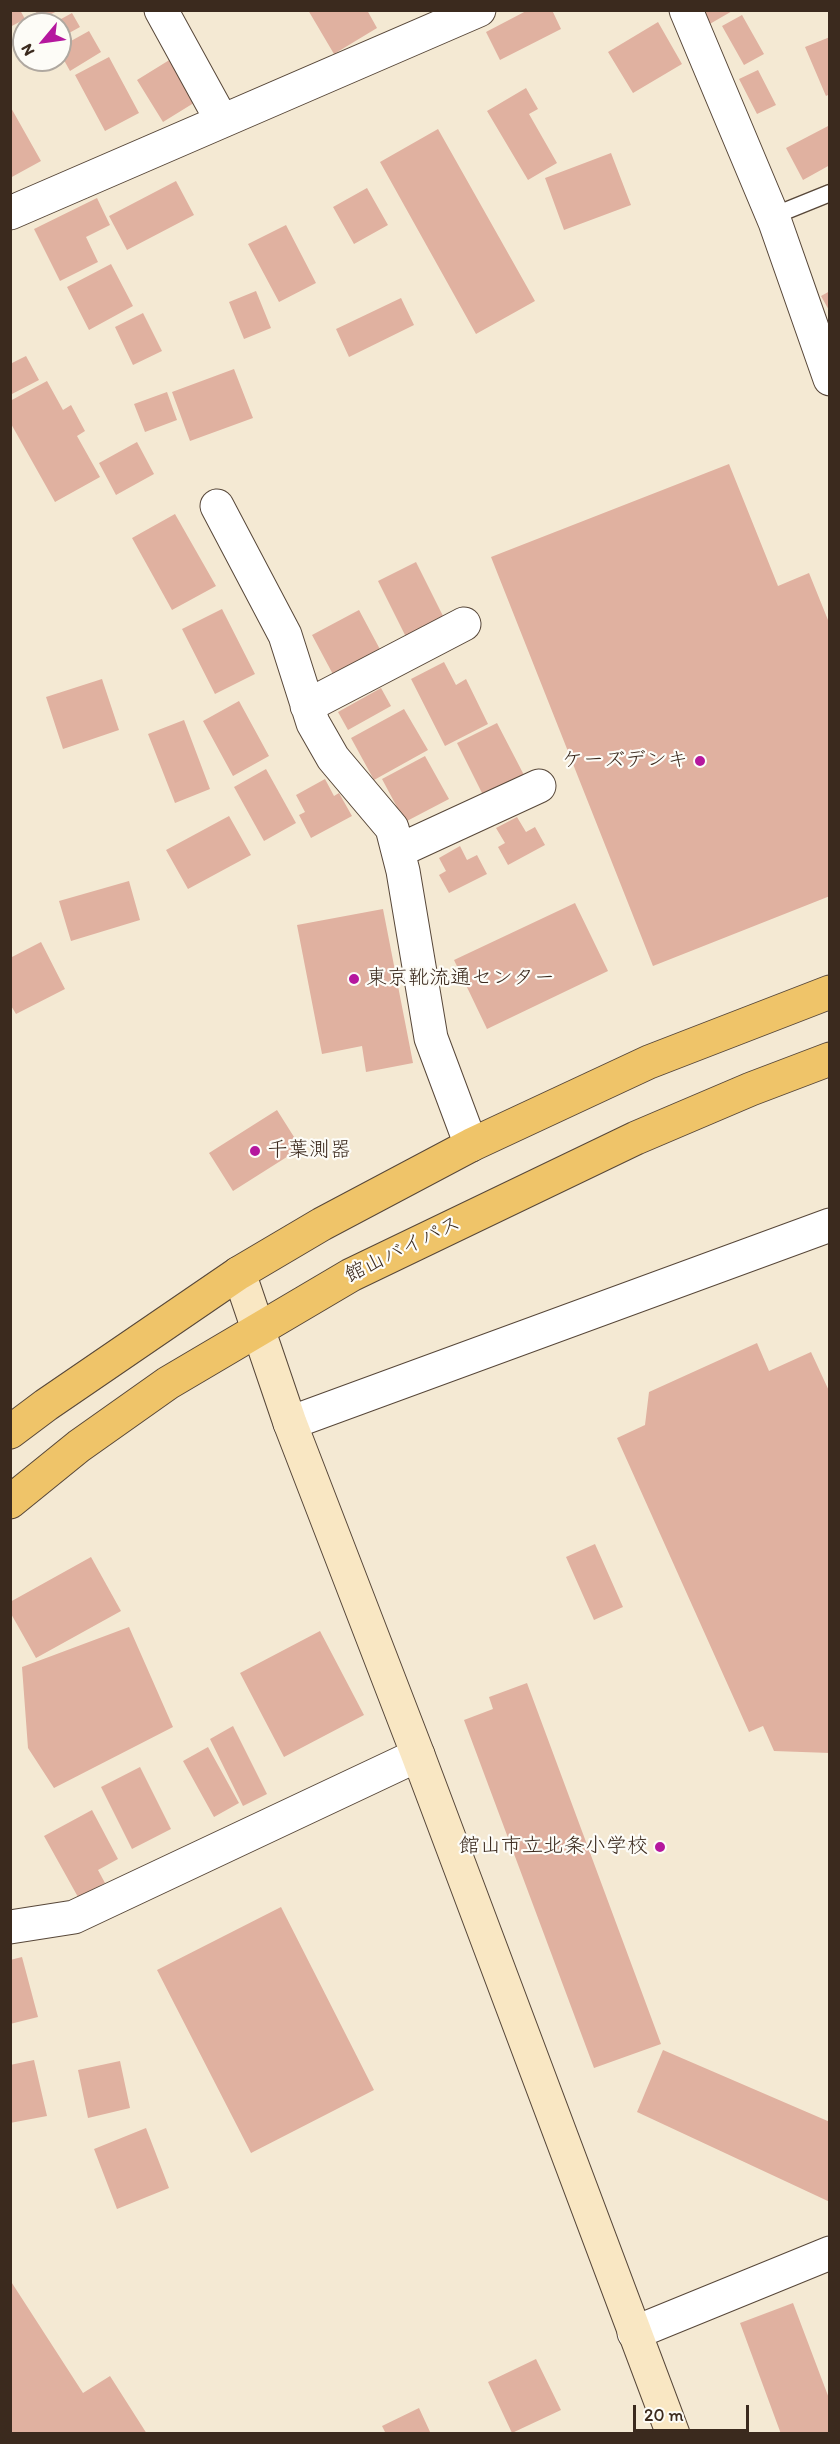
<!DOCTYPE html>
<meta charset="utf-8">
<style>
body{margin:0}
#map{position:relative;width:840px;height:2444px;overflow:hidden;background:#f4e9d3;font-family:Itim,sans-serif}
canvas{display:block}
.frame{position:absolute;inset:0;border:12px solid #3b2a1e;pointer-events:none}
.north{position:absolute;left:12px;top:12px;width:60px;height:60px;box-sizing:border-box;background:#fdfcf7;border:2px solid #afa8a0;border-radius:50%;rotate:241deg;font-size:16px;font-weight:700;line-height:24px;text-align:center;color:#3b2a1e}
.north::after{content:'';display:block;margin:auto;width:21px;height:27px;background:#b5179e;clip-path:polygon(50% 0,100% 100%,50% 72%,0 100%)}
.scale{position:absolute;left:633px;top:2405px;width:116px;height:27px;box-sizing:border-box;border:3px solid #3b2a1e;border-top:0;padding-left:8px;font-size:18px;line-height:21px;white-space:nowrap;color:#3b2a1e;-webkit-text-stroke:4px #fdfcf7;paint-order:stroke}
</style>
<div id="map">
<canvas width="840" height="2444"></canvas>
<div class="frame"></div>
<div class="north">N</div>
<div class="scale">20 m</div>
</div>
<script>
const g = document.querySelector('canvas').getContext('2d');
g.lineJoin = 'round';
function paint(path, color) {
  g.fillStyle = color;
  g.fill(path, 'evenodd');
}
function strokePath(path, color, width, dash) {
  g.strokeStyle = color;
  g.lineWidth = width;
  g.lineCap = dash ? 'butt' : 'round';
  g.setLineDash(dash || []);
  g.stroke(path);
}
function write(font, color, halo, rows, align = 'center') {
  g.font = font + ' Itim,"Klee One",sans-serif';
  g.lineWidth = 4.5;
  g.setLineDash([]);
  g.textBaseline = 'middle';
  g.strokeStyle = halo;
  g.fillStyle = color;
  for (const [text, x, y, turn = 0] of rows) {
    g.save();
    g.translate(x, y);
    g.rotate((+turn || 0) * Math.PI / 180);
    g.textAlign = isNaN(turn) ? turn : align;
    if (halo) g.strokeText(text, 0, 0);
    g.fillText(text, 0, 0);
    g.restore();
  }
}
paint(new Path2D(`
 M10,10H20L25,19L10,27Z
 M35,10H59L40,20Z
 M308,10H367L377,28L334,54Z
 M528,10H552L561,29L500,60L486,32Z
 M700,10H734L708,25Z
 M72,13L80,27L60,38V24H52Z
 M742,15L764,54L744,65L722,26Z
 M658,22L682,64L633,93L608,52Z
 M89,31L101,52L70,71L60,53V47Z
 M830,37V94L826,96L805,47Z
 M109,57L139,113L105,131L75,75Z
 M171,59L197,101L163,122L137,80Z
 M758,70L776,105L757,114L739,79Z
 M526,88L538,109L529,114L557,163L528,180L487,111Z
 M10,106L41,161L10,178Z
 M830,125V165L803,180L786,148Z
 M438,129L535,301L476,334L380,162Z
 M611,153L631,205L564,230L545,178Z
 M176,181L194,215L127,250L109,216Z
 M367,188L388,225L354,244L333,207Z
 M97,198L110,225L86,237L98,262L60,281L34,229Z
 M286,225L316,283L279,302L248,244Z
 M111,264L133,306L89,330L67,287Z
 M256,291L271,328L244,339L229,302Z
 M830,291V312L821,296Z
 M401,298L414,325L349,357L336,329Z
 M143,313L162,351L133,365L115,327Z
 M26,356L39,380L10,395V364Z
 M234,369L253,418L190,441L172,392Z
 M47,381L63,410L71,405L85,431L77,436L100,477L55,502L10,422V401Z
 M167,392L177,420L145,432L134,404Z
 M137,442L154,474L116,495L99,463Z
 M729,464L778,586L809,573L830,625V896L653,966L491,557Z
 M175,514L216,586L172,610L132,538Z
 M416,562L446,622L408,641L378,581Z
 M222,609L255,674L215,694L182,629Z
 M359,610L383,655L336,680L312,635Z
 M444,662L456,685L466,679L488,724L445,746L411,679Z
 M102,679L119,730L63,749L46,697Z
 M381,688L391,706L348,730L338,712Z
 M239,701L269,756L233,776L203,721Z
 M404,709L428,750L374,780L351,738Z
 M184,720L210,789L175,803L148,734Z
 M497,723L525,777L484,797L457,743Z
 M425,756L449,799L405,822L382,779Z
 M266,769L296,823L264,841L234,787Z
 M325,779L334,796L339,793L352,816L311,838L299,815L305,812L296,795Z
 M229,816L251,855L188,889L166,850Z
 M517,817L526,832L535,827L545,845L508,865L498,847L505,843L496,828Z
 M460,846L467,860L477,855L487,874L449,893L439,875L446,871L439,858Z
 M129,881L140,920L71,941L59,901Z
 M575,903L608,971L487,1029L454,960Z
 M383,909L413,1063L366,1072L362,1046L322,1054L297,925Z
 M41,942L65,989L16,1014L10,1004V958Z
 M277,1110L301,1148L233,1191L209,1153Z
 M757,1343L769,1371L811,1352L830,1393V1753L774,1751L763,1726L749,1732L617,1438L645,1425L649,1392Z
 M595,1544L623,1607L594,1620L566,1557Z
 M91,1557L121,1611L36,1658L10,1612V1602Z
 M129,1627L173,1727L54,1788L28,1748L22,1667Z
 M320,1631L364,1715L284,1757L240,1673Z
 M527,1683L661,2044L594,2068L464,1720L493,1709L489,1697Z
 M233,1726L267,1794L243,1806L210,1739Z
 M208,1747L239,1803L214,1817L183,1761Z
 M140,1767L171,1829L132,1849L101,1787Z
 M92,1810L118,1859L98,1870L105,1883L78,1897L44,1836Z
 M281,1907L374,2090L251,2153L157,1970Z
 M22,1957L38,2017L10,2024V1960Z
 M663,2050L830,2122V2202L637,2112Z
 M34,2060L47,2116L10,2123V2065Z
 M120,2061L130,2108L88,2118L78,2070Z
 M146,2128L169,2188L117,2209L94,2149Z
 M10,2280L83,2393L110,2376L147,2434H10Z
 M793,2303L830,2401V2434H781L740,2323Z
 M536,2359L561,2410L512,2433L488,2382Z
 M419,2408L431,2434H386L382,2426Z`), '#e0b1a0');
const lane = new Path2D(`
 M773,216L830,193`);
const street = new Path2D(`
 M161,10L222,121
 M686,10L775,222L830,379
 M10,213L479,10
 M217,506L285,635L313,723L333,758L392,828L403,871L431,1038L471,1145
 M307,706L464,624
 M398,851L539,786
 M290,1423L830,1225
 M10,1927L74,1917L418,1755
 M634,2333L830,2253`);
const secondary = new Path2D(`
 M239,1273L290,1423L418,1755L673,2434`);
const highway = new Path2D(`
 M10,1432L46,1405L239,1273L322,1224L471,1145L649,1062L830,992
 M10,1502L79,1446L168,1383L351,1275L636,1138L751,1089L830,1059`);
strokePath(lane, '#574739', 19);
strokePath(street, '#574739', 35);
strokePath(secondary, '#574739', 35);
strokePath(highway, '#574739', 35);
strokePath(lane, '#fff', 16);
strokePath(street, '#fff', 33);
strokePath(secondary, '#f9e7c3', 33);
strokePath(highway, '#efc469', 33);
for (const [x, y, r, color] of [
 [700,761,6,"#b5179e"],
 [354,979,6,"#b5179e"],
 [255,1151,6,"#b5179e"],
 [660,1847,6,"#b5179e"]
]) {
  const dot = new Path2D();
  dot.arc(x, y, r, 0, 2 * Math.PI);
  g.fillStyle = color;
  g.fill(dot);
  strokePath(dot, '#fdfcf7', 2);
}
write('21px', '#3b2a1e', '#fdfcf7', [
 ["ケーズデンキ",688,761],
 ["東京靴流通センター",366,979,"left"],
 ["千葉測器",267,1151,"left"],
 ["館山市立北条小学校",648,1847]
], 'right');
write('21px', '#3b2a1e', '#fdfcf7', [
 ["館山バイパス",403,1250,-26]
]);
</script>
